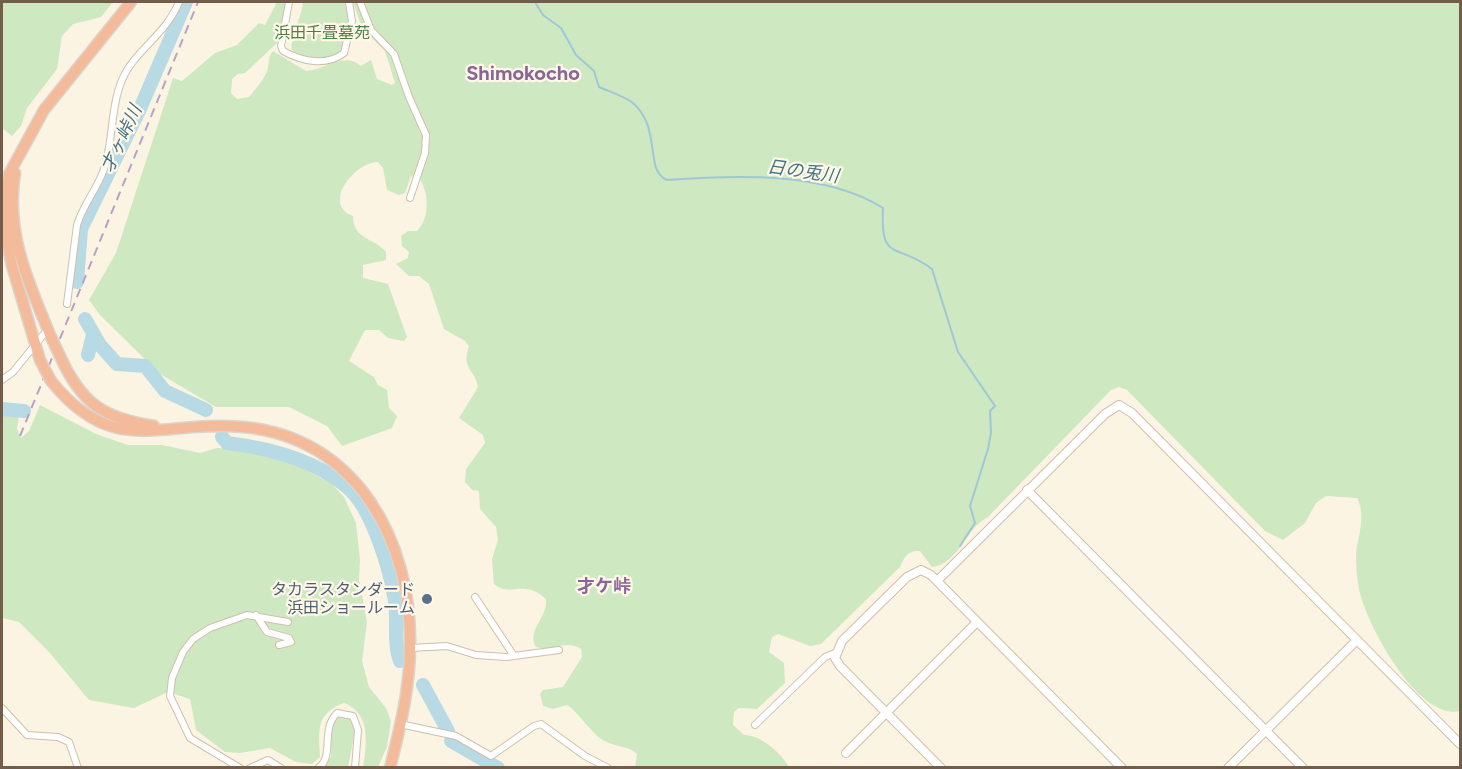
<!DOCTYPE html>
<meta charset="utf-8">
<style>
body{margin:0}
#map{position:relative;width:1462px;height:769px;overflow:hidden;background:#fbf4e3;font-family:Figtree,sans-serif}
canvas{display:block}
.frame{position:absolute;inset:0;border:3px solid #735c4a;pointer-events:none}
</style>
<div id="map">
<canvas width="1462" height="769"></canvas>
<div class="frame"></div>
</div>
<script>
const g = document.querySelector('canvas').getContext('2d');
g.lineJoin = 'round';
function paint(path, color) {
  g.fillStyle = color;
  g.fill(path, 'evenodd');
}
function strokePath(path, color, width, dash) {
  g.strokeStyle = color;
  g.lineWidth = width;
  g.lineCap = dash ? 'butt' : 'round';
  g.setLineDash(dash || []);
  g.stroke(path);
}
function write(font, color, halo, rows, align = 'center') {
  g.font = font + ' Figtree,"Noto Sans JP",sans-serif';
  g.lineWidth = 4.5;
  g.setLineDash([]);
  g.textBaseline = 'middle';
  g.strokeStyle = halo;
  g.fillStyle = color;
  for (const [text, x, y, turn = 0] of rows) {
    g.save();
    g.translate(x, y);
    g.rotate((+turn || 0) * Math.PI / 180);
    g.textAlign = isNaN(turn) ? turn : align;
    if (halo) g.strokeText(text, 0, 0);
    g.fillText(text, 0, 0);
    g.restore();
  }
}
paint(new Path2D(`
 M2,2H113L101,17L73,24L62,36L57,69L27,108L21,126L12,136L2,128Z
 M277,2H286L284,21L277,43L245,73L238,74L232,79L231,93L237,99L249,97C255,90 264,79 267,71C270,63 267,58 273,51L306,71C326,70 343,51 361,66L371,60L377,79L392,85L395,83L385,51L362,28L353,2H1460V711C1418,721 1366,624 1359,589C1357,579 1356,567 1356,556C1357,537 1367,517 1357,498L1326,496L1316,503L1305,523L1283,540L1265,531L1127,390L1119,387L1111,390L988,517C966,527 959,564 932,567L920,551C908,550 904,557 900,567L821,644L810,646L778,634L772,637L769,652L784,663L785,683L757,709L739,708L734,712L733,725L744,735C761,735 781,753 789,767H635L637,754C629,745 612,747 601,739C591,732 575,709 567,705L553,709L543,706L540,694L543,690L563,687L582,657L581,649C565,638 549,654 535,646C528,627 548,618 546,599C523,578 511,598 494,584L492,559L498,540L496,527L480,509L479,491L472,490L465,482L466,469L485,443L483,435L459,418L478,387C475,368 461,370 469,346L465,341L444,329L429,284L419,276H409L396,264L408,258L409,252L402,246L401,236L408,231H417C430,218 429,194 420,179L411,176L405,193L399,195L387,190L383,168L378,162C355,162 321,204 353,216C353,240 375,238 386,252V260L363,265V278L388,284L407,337L404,341L388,338L379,330H365L349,361L374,377L378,385L387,390L389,408L397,416L392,428L342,446L327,426L289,407H216L160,374L100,315L89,300L116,253L173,78L182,81L215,53L237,45L259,23L265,25Z
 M303,2H347C354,28 349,63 314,58C306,57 298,55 292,50C289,40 302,16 303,2Z
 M40,405L96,434L128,445H162L200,453L217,448L241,449L286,459L332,484L344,497L356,523L360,560L359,580L367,622L362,661L369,687L386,708L391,721L387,747L378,767H363C367,744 371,713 344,703C315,714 319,730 320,757L312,764L296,762L270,748L240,753L225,752L196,730L190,699L168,692L134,708L89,700L50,653L19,622L2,618V411L16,412L19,415L17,429L21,438L29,431Z
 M346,715L353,719L355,731L348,767L324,768L331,757L332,722L338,716Z`), '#cee8c2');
strokePath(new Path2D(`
 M535,2L543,15L561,28L576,55L594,71L599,87C610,92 624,96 633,103C662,128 644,171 667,180C733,175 825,171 883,208C880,264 897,242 932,269L958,352L995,406L990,411L991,433L988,449L970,506L975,523L960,546`), '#9fc8d6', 2);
strokePath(new Path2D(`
 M77,282L81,229L139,111L186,2
 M85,319L100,345L117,364L145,366L165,391L206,410
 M88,355L93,335
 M2,409L24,411
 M222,437L227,443C268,448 315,460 347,487C372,507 390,570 395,601C398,620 393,643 400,661
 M423,685L448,731
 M451,741L498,768`), '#b8dae4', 14);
const street = new Path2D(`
 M289,2L281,46L283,51C301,61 326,67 344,53L352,21L349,2
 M360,2L371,30L394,54L409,97L426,135L425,153L410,198
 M67,304L77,225C83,204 99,187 105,166C113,139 111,106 122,80C134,51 165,36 179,2
 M2,380L13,372L48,329
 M475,597L514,656
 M256,615L267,632L289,638L291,642L279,645
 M410,648L447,646L476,655L506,657L559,650
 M2,708L27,735L58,737L69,742L78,768
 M400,724L456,736L491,756L534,726L541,724L585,756L608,768
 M755,725L825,657L835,653
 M240,768L190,738L170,696L172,678L183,652L193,639L210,628L247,615L288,622
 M250,768L268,760L281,768
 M318,768C335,757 320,730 337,713L353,716L358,730L355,768`);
const secondary = new Path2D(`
 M1027,490L1303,768
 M937,581L1105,414L1119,405L1132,413L1460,744
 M846,753L977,622
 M941,768L840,666L835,658L842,641L907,577L921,570L931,575L1122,768
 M1228,768L1357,640`);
const highway = new Path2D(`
 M15,173C5,233 29,284 51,337
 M60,356C81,403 103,418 154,426
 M40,360L12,266L6,237L4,213L9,174L44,110L131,2
 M51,381C115,460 161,419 243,427C357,437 412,542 410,646C410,688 400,728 390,768`);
strokePath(street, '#cfbfad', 8);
strokePath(secondary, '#d1bfaa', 10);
strokePath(highway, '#dbd5d0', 13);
strokePath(street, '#fff', 6);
strokePath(secondary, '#fff', 8);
strokePath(highway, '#f4bb9b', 10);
strokePath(new Path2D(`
 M20,436L198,2`), '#b8a2c4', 2, [9, 6]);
const highwayBridge = new Path2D(`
 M51,337L60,356
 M40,360L51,381`);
strokePath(highwayBridge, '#dbd5d0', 13, []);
strokePath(highwayBridge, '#f4bb9b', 10);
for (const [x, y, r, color] of [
 [427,599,6,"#5c6f8a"]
]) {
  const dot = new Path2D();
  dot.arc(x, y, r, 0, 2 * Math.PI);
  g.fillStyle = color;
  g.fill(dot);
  strokePath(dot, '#fff8e9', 2);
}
write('16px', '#507e45', '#fff8e9', [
 ["浜田千畳墓苑",322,33]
]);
write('16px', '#4e5e75', '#fff8e9', [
 ["タカラスタンダード",415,590],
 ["浜田ショールーム",415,608]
], 'right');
write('italic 18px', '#447485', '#fff8e9', [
 ["才ヶ峠川",122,139,-65],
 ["日の兎川",803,172,8]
]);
write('bold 18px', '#8a6596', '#fff8e9', [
 ["才ケ峠",604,587]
]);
write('bold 20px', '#8a6596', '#fff8e9', [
 ["Shimokocho",523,74]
]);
</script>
